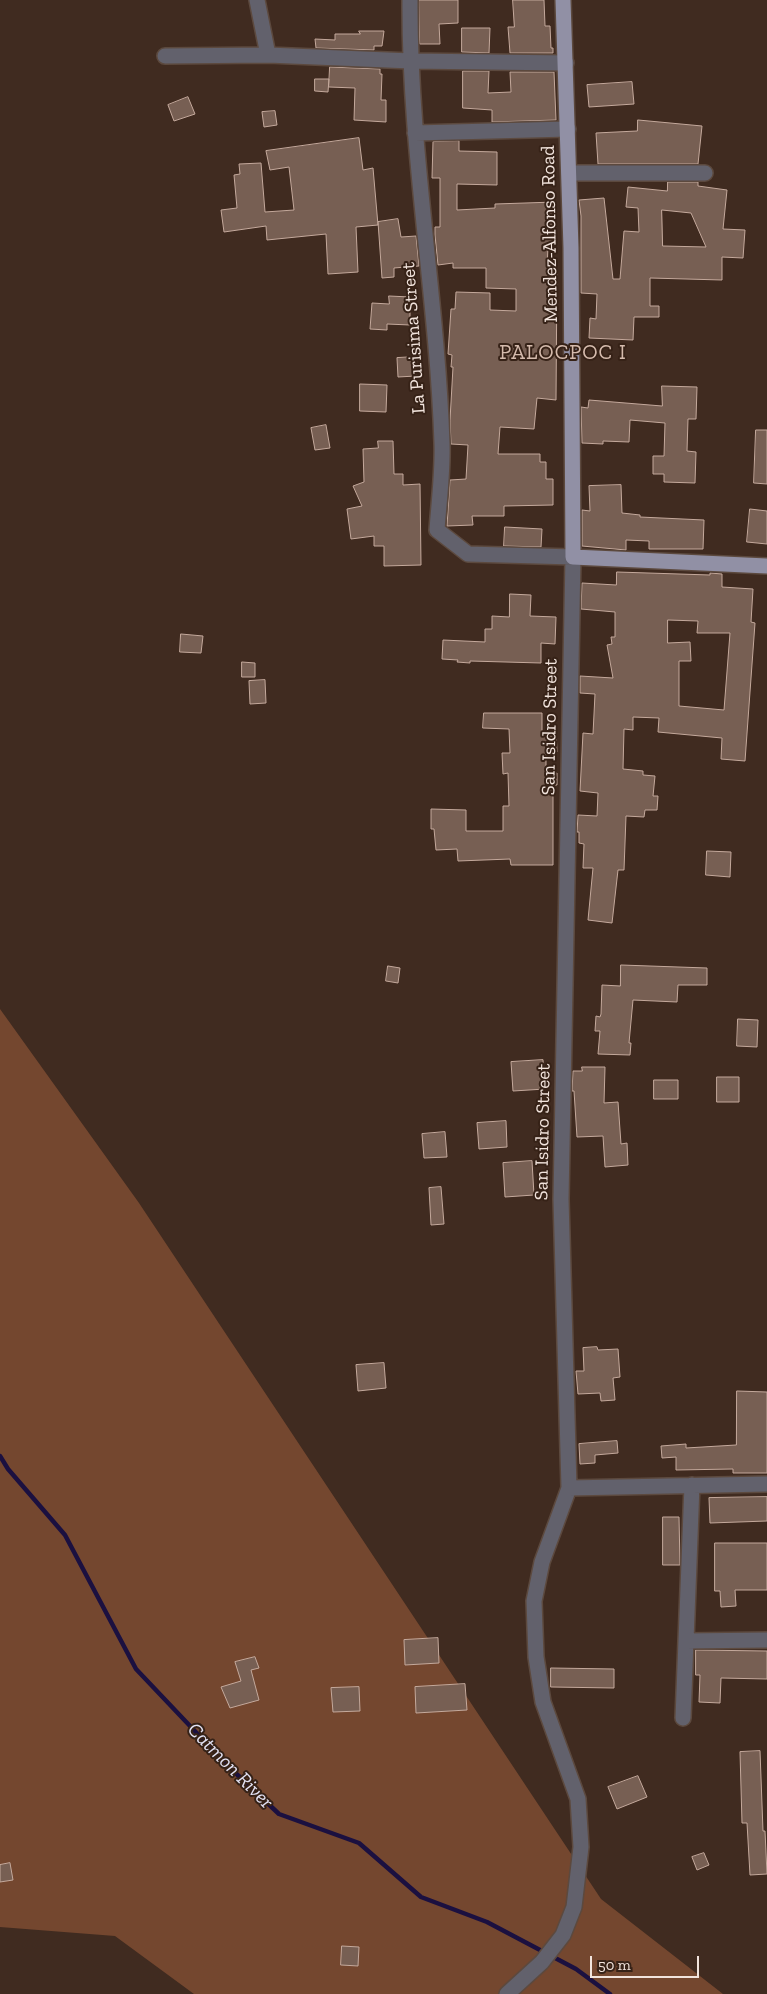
<!DOCTYPE html>
<style>
body{margin:0}
#map{position:relative;width:767px;height:1994px;overflow:hidden;background:#402b20;font-family:"Zilla Slab",serif}
canvas{display:block}
.scale{position:absolute;left:590px;top:1956px;width:109px;height:22px;box-sizing:border-box;border:2px solid #f2e4dd;border-top:0;padding-left:6px;font-size:15px;line-height:18px;white-space:nowrap;color:#f2e4dd;-webkit-text-stroke:4px #362217;paint-order:stroke}
</style>
<div id="map">
<canvas width="767" height="1994"></canvas>
<div class="scale">50 m</div>
</div>
<script>
const g = document.querySelector('canvas').getContext('2d');
g.lineJoin = 'round';
function paint(path, color) {
  g.fillStyle = color;
  g.fill(path, 'evenodd');
}
function strokePath(path, color, width, dash) {
  g.strokeStyle = color;
  g.lineWidth = width;
  g.lineCap = dash ? 'butt' : 'round';
  g.setLineDash(dash || []);
  g.stroke(path);
}
function write(font, color, halo, rows, align = 'center') {
  g.font = font + ' "Zilla Slab",serif';
  g.lineWidth = 4;
  g.setLineDash([]);
  g.textBaseline = 'middle';
  g.strokeStyle = halo;
  g.fillStyle = color;
  for (const [text, x, y, turn = 0] of rows) {
    g.save();
    g.translate(x, y);
    g.rotate((+turn || 0) * Math.PI / 180);
    g.textAlign = isNaN(turn) ? turn : align;
    if (halo) g.strokeText(text, 0, 0);
    g.fillText(text, 0, 0);
    g.restore();
  }
}
paint(new Path2D(`
 M0,1009L139,1203L601,1899L723,1994H194L115,1936L0,1927Z`), '#74472f');
strokePath(new Path2D(`
 M0,1456L8,1469L65,1535L136,1669L227,1765L279,1814L359,1843L421,1897L487,1922L576,1969L610,1994`), '#1b1040', 4.5);
const building = new Path2D(`
 M419,0H458V23L439,24L440,44H420Z
 M513,0H544L545,26H550L551,48H553V53H510L508,27H514Z
 M462,28H490L489,53L462,52Z
 M359,31H384L382,46H374V50L316,48L315,39L335,40V34H360Z
 M330,67L380,69V74H382L381,100H386V122L354,120L355,88L329,87Z
 M463,71H489L488,93L511,92L510,72H554L556,120L492,122V110L463,108Z
 M315,79H329L328,92L315,91Z
 M632,82L634,104L589,107L587,85Z
 M188,97L195,114L174,121L168,105Z
 M275,111L277,125L264,127L262,112Z
 M638,120L702,126L698,164H598L596,133L637,131Z
 M359,138L363,170L373,168L378,225L356,227L358,272L328,274L326,234L267,240L266,226L224,232L221,210L237,208L234,175L240,174L239,164L261,163L265,212L294,210L289,167L270,170L266,151Z
 M459,141V151L497,152V185L457,184V210L495,208V204L555,202L556,244L548,245L547,269H557L556,400L537,398L534,429L500,427L498,454H540V462H546V479H553V505L504,506V516H472L473,525L447,526L450,480L466,479L468,445L451,444L450,420L453,367H451L452,355L448,354L451,309H455L456,292L490,293V310L516,311V289L486,288V268H453V263L438,265L435,235V227H440V178H432L433,142Z
 M668,182H698V186L727,190L723,229L745,230L743,258L722,257V280L650,278V306H659V317H634L633,340L589,338L590,318L596,319L597,294L581,293V216L579,200L604,198L613,279H620L624,231L639,232L638,208L626,207L628,187L667,191ZM662,210L691,213L706,247L663,246Z
 M398,219L401,237L416,236L419,266L394,268V277L382,278L378,222Z
 M389,296L410,297V325L387,324V330L370,329L372,303L389,304Z
 M415,357L416,376L398,377L397,358Z
 M360,384L387,385L386,412L360,411Z
 M662,386L697,387L696,419H688L687,451L696,452L695,483L664,482V474H653V456H664L665,423L630,420L629,442L603,441V444L582,443L581,407L588,408L589,400L662,406Z
 M326,425L330,448L315,450L311,428Z
 M756,430H767V484L754,483Z
 M378,441H393L394,474H403V485L420,484L421,565L384,566V546H374V536L351,539L347,509L362,506L353,486L364,482L363,449L378,448Z
 M621,485L622,513L640,515V517L704,520L703,549H649V541L626,540V550L582,546V510L590,511L589,486Z
 M750,509L767,511V544L747,542Z
 M505,527L542,529L541,547L504,546Z
 M617,572L710,575V573L722,574V587L753,589L751,622L755,623L745,761L721,759L722,738L658,732L659,718L633,717V730L624,729L623,769L643,771V775L655,776L653,796H658L657,810H645L644,817L626,816L624,870H618L612,923L588,920L593,868H583L584,844L579,843V832H577L578,815L597,816L598,793L580,791L583,733L593,734L595,694L580,693V676L613,678L607,645L612,644L611,637H615V612L581,609L582,583L616,585ZM668,620L698,621L697,633H730L724,710L679,706V661H691L690,642L668,643Z
 M510,594L531,595L530,616L556,617L555,644L541,643V663L470,661V663L457,662L458,660L442,659L443,640L485,642V629H492V616L509,617Z
 M181,634L203,636L201,653L180,652Z
 M242,662L255,663V677H242Z
 M265,680L266,703L250,704L249,681Z
 M484,713H542V732L556,731L557,752H546V774L557,773V785H553V865H511L510,859L458,861L457,849L436,850L434,829H431V809L466,810V831H503V806H509L508,773L503,774L502,753H510L509,729L483,728Z
 M707,851L731,852L730,877L706,875Z
 M621,965L707,968V985H678L677,1002L633,1000L629,1043H631L630,1055L598,1054L600,1031H595L596,1016L600,1017L601,1014L602,985L620,986Z
 M388,966L400,968L398,983L386,981Z
 M738,1019L758,1020L757,1047L737,1046Z
 M543,1060L545,1089L513,1091L511,1062Z
 M582,1067H605L604,1103L618,1102L621,1144L627,1143L628,1165L605,1167L603,1136L577,1137L574,1091H572L573,1071H582Z
 M717,1077H739V1102H717Z
 M654,1080H678V1099H654Z
 M506,1121L507,1147L479,1149L477,1123Z
 M445,1132L447,1157L424,1158L422,1134Z
 M532,1161L534,1195L505,1197L503,1163Z
 M441,1187L444,1224L431,1225L429,1188Z
 M597,1347L598,1350L618,1349L620,1377L613,1378L615,1400L601,1401L600,1393L578,1394L576,1371H584L583,1348Z
 M384,1363L386,1388L358,1391L356,1365Z
 M737,1391L767,1392V1473H733V1469L676,1470V1457L662,1458L661,1446L686,1444V1448L736,1445Z
 M617,1441L618,1453L595,1455V1463L580,1464L579,1444Z
 M767,1497V1521L710,1523L709,1498Z
 M663,1517H679L680,1565H663Z
 M715,1543H767V1590H735L736,1606L721,1607L720,1591H715Z
 M438,1638L439,1663L405,1665L404,1640Z
 M696,1650L767,1651V1679L721,1678L720,1703L699,1702L700,1675H696Z
 M255,1657L259,1668L251,1670L259,1700L230,1708L221,1687L241,1681L235,1662Z
 M551,1668L614,1669V1688L551,1687Z
 M465,1684L467,1710L416,1713L415,1687Z
 M359,1687L360,1711L333,1712L331,1688Z
 M760,1751L763,1831H765L767,1874L750,1875L747,1823H742L740,1752Z
 M638,1776L647,1797L617,1809L608,1787Z
 M704,1853L709,1865L697,1870L692,1857Z
 M10,1863L13,1880L0,1882V1865Z
 M342,1946L359,1947L358,1966L341,1965Z`);
paint(building, '#775f53');
strokePath(building, '#c4a99c', 1);
const minor = new Path2D(`
 M257,0L268,55
 M410,0C409,148 437,295 442,443C443,472 439,501 437,530L468,554L573,557L561,1199L569,1488L542,1562L534,1601L536,1657L543,1702L578,1799L581,1847L574,1907L563,1935L542,1962L507,1994
 M165,56L268,55L411,61L566,63
 M415,133L568,129
 M569,173H705
 M569,1488L767,1484
 M686,1641L767,1640
 M683,1718L692,1485`);
const major = new Path2D(`
 M563,0L571,248L573,557L767,566`);
strokePath(minor, '#5c493e', 18);
strokePath(major, '#5c493e', 18);
strokePath(minor, '#62616c', 15);
strokePath(major, '#9190a5', 15);
write('19px', '#f2e4dd', '#362217', [
 ["Mendez-Alfonso Road",550,234,-91],
 ["La Purisima Street",414,338,-94],
 ["San Isidro Street",550,727,-89],
 ["San Isidro Street",543,1132,-89]
]);
write('italic 20px', '#e3e2f4', '#362217', [
 ["Catmon River",230,1766,45]
]);
g.letterSpacing = '1px';
write('21px', '#d5bbad', '#362217', [
 ["PALOCPOC I",563,353]
]);
g.letterSpacing = '0px';
</script>
